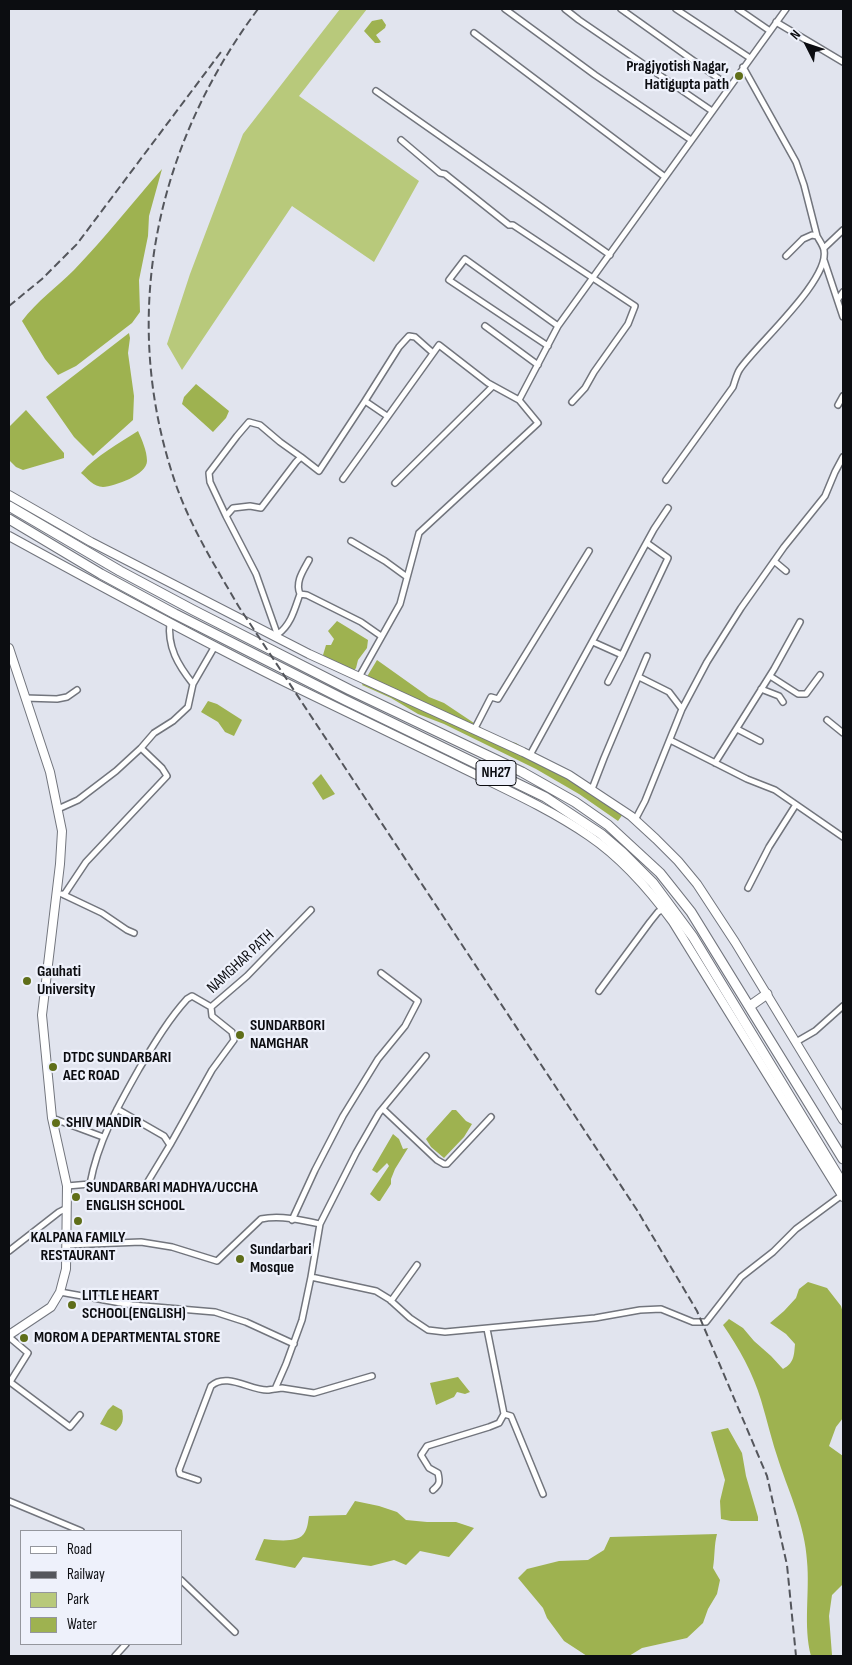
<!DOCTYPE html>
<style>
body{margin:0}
#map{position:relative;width:852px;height:1665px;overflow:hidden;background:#e1e4ee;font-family:"Sofia Sans Condensed",sans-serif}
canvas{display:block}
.frame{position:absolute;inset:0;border:10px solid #0c0d11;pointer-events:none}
.legend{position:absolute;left:20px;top:1530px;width:162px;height:115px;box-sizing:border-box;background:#eef1fb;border:1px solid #94969d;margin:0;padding:6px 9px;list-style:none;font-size:15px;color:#0c0d11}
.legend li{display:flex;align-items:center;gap:10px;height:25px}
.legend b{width:25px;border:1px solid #94969d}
.north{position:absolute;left:782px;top:20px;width:50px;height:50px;-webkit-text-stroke:4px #eef1fb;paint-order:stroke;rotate:311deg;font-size:14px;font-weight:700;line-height:20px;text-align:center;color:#0c0d11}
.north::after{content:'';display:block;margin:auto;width:18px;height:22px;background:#0c0d11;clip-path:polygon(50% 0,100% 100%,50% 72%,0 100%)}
</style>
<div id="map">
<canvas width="852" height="1665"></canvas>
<div class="frame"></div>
<ul class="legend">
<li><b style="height:6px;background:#fff"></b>Road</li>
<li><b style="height:6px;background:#54565c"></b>Railway</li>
<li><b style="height:14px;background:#b8c97b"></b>Park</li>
<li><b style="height:14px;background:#9eb250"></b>Water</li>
</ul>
<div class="north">N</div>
</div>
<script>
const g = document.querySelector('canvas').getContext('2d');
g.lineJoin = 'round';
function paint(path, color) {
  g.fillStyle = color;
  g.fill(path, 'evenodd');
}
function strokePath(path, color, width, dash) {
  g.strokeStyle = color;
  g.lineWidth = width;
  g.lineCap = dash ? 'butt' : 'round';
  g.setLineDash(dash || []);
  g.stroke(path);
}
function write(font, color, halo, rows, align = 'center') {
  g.font = font + ' "Sofia Sans Condensed",sans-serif';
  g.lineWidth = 4.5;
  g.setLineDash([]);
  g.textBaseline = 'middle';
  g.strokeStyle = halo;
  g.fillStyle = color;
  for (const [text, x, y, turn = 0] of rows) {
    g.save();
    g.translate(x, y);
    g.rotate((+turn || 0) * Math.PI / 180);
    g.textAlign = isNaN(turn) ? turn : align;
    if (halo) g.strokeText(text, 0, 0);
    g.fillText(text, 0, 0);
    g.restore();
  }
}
paint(new Path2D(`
 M340,9H367L299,96L419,181L374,262L292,206L182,370L167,344L190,274L243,134Z`), '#b8c97b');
paint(new Path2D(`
 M382,19L386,25L385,28L376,35L381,42L379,43H375L364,31L372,21Z
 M162,169L149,216L148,236L139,280L140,312L132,323L76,366L58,375L45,359L22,321C37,301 56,288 74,270C105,238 132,203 162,169Z
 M129,333L130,338L128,353L134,396L133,420L93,456L74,437L46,397Z
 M196,384L229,411L226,418L213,432L182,404L184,397Z
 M26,410L64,453V458L23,470L16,467L9,460V427Z
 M138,431C142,440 147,451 147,461C147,475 115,486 103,487C94,487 87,478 81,473C97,455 118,444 138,431Z
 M337,621L368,640L367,648L358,660L356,668L352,673L323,655L326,645H331L334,639L328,631Z
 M377,660L429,697L444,703L498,739L516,743L577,783L625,811L618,821L579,794L536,769L444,724L418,714L391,698L362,685Z
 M208,701L217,704L242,720L234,736L225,732L218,722L201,712Z
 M321,774L335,794L323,800L312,783Z
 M452,1110H456L466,1121L472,1124L464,1137L444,1158L431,1147L426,1139Z
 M393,1134L399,1139L403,1149L408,1148L395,1169L391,1179V1184L380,1201H378L370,1194L389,1166L387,1163L377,1173L372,1170Z
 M808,1282L827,1288L841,1306L843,1313V1418L836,1427L829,1446L843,1456V1584L832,1595L829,1616L832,1655L833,1656H811C803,1626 810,1592 807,1561C805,1526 790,1495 779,1462C772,1442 767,1420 761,1400C753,1373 739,1348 723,1325L729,1319L743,1328L754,1341L771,1356L783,1369C794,1363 794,1356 795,1344L786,1334L770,1323L784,1311L796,1298L799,1289Z
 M458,1377L470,1392L465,1394L457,1392L454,1397L436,1405L430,1383Z
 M113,1405L122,1410C124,1420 123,1424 116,1431L100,1424L108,1410Z
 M728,1428L742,1453L746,1476L758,1517V1521H731L721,1519L720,1501L725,1480L711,1432Z
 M355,1501L379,1506L397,1512L406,1520L427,1522H456L474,1528L449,1557L420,1551L406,1565L394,1560L371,1566L303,1557L295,1568L255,1560L264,1539C275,1540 299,1544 305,1532C308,1527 308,1521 309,1516L346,1515Z
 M717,1534C714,1545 715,1556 713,1568L720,1580L717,1594L708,1609L703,1623L687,1638L642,1648L629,1656H587L564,1641L547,1618L543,1608L518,1578L527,1569L559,1561L588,1560L604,1550L610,1537Z`), '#9eb250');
const street = new Path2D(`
 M505,9L595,75L691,140
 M565,9L579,20L712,111
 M621,9L729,86
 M676,9L750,58
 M738,9L770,31
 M776,22L843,62
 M474,33L665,177
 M743,67L796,162L804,185L817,236
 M376,91L610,255
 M401,140L440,173L445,174L509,225H513L635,306L628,324L594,372L585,388L572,402
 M824,248L843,230
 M824,260L843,317
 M838,299L843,292
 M485,326L538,365
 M548,346L449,280L465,259L558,326
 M365,401L399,347L409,336L415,337L433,353
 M838,405L843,396
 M343,479L439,345L488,383L519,400
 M666,480L733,387C735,381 737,373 740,369C758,343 830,280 824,250C823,245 819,240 817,236L812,235L803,239L786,256
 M395,483L493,386
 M226,516L210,482L209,473L237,436L249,422L260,425L280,442L301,457
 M351,541L385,561L407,577
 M774,561L786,571
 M300,594L307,595L361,622L381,636
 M170,622C167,647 178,665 193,684
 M278,634C291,625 295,608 300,594C295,582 303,571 309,560
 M279,639L256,574L226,516L233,508L250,506L261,508L296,462L301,457L319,471L365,401L387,416
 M593,642L622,655L668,558L647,543
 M770,676L798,694H806L820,675
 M359,677L400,604L419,533L538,423L519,400L558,326L786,9
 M608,682L622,655
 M761,689L779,696L783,702
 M25,698L57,699L67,697L77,690
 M682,709L707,662L741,608L784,547L825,496L835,472L843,457
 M827,720L843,733
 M737,729L760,741
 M474,730L491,697L498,699L589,551
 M670,740L747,779L775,790L843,837
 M141,748L154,733L173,721L188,707L193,684L215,646
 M530,755L654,529L668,508
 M715,763L774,669L800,622
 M592,789L604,758L647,656
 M58,809L78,800L116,771L141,748L162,768L167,776L86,862L64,895
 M635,820L645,801L682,709L669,692L639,677
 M748,888L769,847L795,806
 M62,894L102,913L127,930L134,933
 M599,991L650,922L658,912L663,909
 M796,1042L815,1031L843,1006
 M117,1109L164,1136L170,1145L147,1183
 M383,1109L437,1160L444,1164H447L491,1117
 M52,1118L103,1137
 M170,1145L212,1070L234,1040L232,1032L212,1016L211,1007
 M67,1186L90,1184C98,1141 118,1106 139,1069C154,1044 168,1020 187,999L192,996L211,1007L247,976L311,910
 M292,1220L315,1170L343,1116L378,1059L405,1026L418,1001L381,973
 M320,1224L356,1153L379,1113L426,1056
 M67,1245L141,1242L172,1247L217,1261L261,1219C280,1215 302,1220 320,1224L311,1277L376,1291L389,1299L410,1318L428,1330L445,1332L595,1318L640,1310L661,1309L693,1322H706L741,1277L773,1252L796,1229L842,1195
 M9,1251L59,1212L67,1208
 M60,1292L132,1305L215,1312L246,1322L294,1344
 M391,1301L417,1265
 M9,1337L28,1353L10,1382L70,1427L80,1415
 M275,1389L282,1388L314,1393L372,1376
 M504,1414L511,1416L543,1494
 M198,1480L180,1474L179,1470L211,1386C226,1372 250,1390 267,1390C270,1390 272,1389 275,1389L286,1364L302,1320L311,1277
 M433,1490C440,1484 440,1482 438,1473L429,1468L421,1455L427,1446L489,1427L499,1423L504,1414L487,1329
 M9,1501L81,1531
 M181,1580L235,1632
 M115,1656L126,1644`);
const secondary = new Path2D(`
 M9,495L91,542L309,654L523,752L569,775L631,816L656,839L678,861L697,884L735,942L843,1120
 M9,536C102,587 196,638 291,685C345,711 398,737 452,763C498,786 547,807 589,836C620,857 651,892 673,922L843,1197
 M9,648L50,772L62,831L60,864L42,1015L52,1118L67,1186L66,1269L60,1292L51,1307L9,1335`);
const highway = new Path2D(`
 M9,506L120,571L193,610L350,690L522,772L575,802L608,825L660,873L691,912L843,1159
 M9,519L101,574L175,614L345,700L545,797L601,834L623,853L653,883L693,937L843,1184
 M750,1006L767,994`);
strokePath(street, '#72757d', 8);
strokePath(secondary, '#72757d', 10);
strokePath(highway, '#72757d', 11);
strokePath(street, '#fff', 5);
strokePath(secondary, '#fff', 8);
strokePath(highway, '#fff', 9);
strokePath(new Path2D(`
 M258,9C155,147 119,317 175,482C190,526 215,566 239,607L637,1210L697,1311L767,1476L787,1565L796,1656
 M9,306L42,279L77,244L221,52`), '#54565c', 2, [8, 4]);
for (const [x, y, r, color] of [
 [739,76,5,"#5f6e19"],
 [27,981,5,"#5f6e19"],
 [240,1035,5,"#5f6e19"],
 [53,1067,5,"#5f6e19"],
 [56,1123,5,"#5f6e19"],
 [76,1197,5,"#5f6e19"],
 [78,1221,5,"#5f6e19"],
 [240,1259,5,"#5f6e19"],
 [72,1305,5,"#5f6e19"],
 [24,1338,5,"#5f6e19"]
]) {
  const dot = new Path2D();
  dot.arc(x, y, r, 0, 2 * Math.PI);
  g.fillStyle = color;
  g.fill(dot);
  strokePath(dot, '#eef1fb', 2);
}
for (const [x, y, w] of [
 [496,773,40]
]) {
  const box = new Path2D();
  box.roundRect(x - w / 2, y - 12.5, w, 25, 4);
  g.fillStyle = '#eef1fb';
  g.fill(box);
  strokePath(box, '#0c0d11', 1);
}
write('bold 15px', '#0c0d11', null, [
 ["NH27",496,773]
]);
write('bold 16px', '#0c0d11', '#eef1fb', [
 ["Pragjyotish Nagar,",729,67,"right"],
 ["Hatigupta path",729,85,"right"],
 ["Gauhati",37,972],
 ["University",37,990],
 ["SUNDARBORI",250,1026],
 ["NAMGHAR",250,1044],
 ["DTDC SUNDARBARI",63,1058],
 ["AEC ROAD",63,1076],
 ["SHIV MANDIR",66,1123],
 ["SUNDARBARI MADHYA/UCCHA",86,1188],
 ["ENGLISH SCHOOL",86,1206],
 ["KALPANA FAMILY",78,1238,"center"],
 ["RESTAURANT",78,1256,"center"],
 ["Sundarbari",250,1250],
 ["Mosque",250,1268],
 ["LITTLE HEART",82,1296],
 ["SCHOOL(ENGLISH)",82,1314],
 ["MOROM A DEPARTMENTAL STORE",34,1338]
], 'left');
write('16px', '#0c0d11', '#eef1fb', [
 ["NAMGHAR PATH",241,962,-43]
]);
</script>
